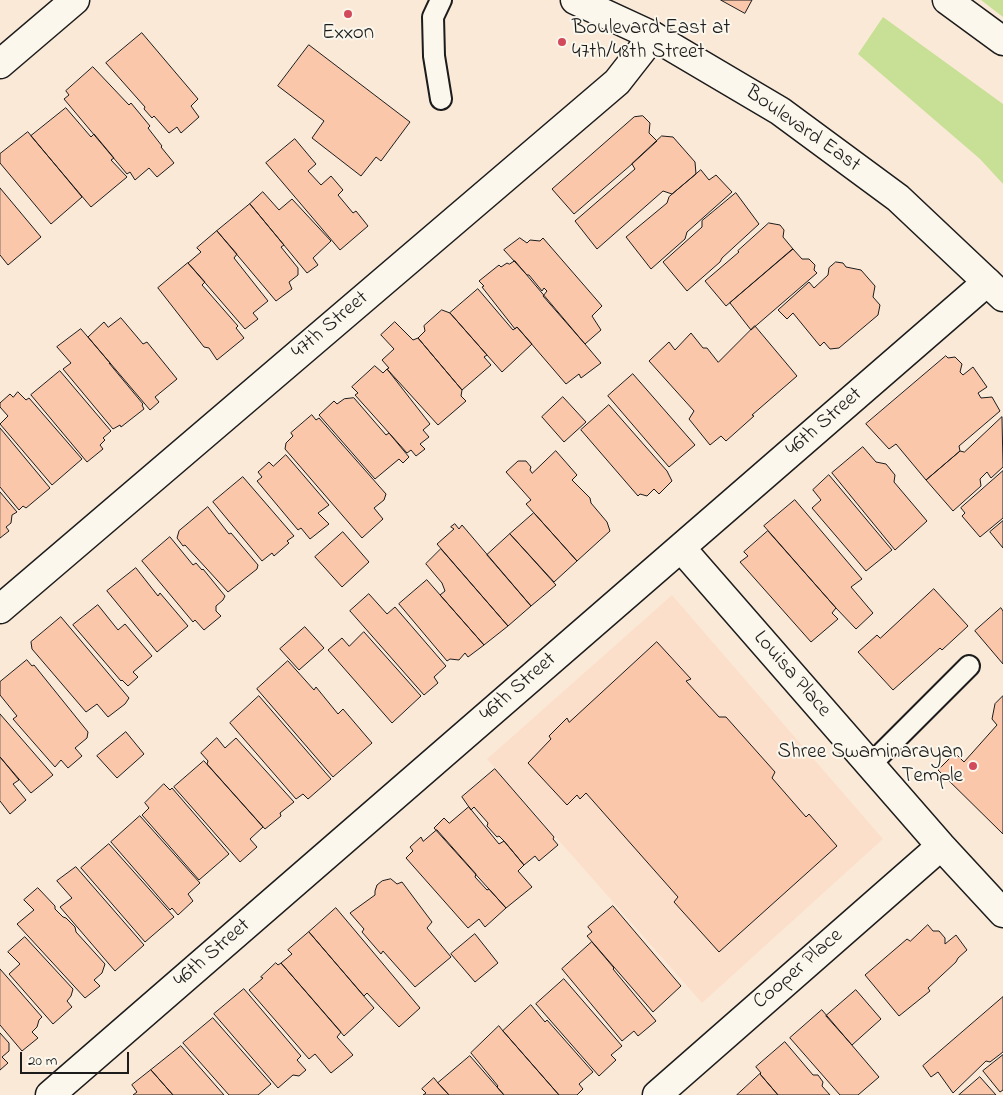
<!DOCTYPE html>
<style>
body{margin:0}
#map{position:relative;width:1003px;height:1095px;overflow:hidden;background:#fbe9d8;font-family:"Indie Flower",sans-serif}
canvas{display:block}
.scale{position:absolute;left:20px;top:1052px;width:109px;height:22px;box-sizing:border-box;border:2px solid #1c1c1c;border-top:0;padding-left:6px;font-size:15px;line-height:18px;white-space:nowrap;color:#1c1c1c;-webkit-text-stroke:4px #fbf7ec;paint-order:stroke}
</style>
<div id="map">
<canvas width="1003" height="1095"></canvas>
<div class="scale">20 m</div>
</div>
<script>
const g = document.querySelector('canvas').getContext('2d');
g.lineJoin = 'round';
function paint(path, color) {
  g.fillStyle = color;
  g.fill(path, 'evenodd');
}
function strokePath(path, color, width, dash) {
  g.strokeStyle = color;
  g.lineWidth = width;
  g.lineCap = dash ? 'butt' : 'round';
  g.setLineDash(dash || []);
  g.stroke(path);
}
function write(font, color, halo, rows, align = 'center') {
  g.font = font + ' "Indie Flower",sans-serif';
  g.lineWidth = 4;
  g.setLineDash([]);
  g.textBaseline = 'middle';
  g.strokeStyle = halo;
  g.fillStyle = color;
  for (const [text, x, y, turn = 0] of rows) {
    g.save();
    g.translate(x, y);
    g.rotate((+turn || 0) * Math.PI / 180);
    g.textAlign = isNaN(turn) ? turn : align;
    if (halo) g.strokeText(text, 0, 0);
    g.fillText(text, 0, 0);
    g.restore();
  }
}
paint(new Path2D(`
 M672,595L883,839L702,1003L487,759Z`), '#fbdfca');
paint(new Path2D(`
 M981,0H1003V17Z
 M883,17L1003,104V184L980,159L858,54Z`), '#c7e096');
const building = new Path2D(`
 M721,0H752L745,13Z
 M142,33L198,99L191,106L199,117L181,133L177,127L169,133L154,116L152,118L144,109L145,107L106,63Z
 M309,45L410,122L381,161L376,157L361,176L312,138L324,121L278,86Z
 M93,67L129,105L131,103L150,126L148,128L162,146L161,147L174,163L157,177L149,168L135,180L130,172L127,174L64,99L69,95L66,91Z
 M66,108L91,137L94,134L114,158L111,160L127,177L91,207L31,136Z
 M643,116L650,123L649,133L657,141L632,164L574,214L552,189L634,117Z
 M28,132L82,197L51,224L0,163V154Z
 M662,136L673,137L695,162L696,174L672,194L663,191L597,249L575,221L635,169L632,164Z
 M295,139L316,164L308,171L321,185L331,176L343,190L338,195L353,213L356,211L368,226L340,250L266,163Z
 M701,170L709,180L716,175L732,192L687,232L685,239L651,269L626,237L667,203L669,197Z
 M0,188L41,237L8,265L0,255Z
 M263,192L279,210L292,199L331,241L313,258L318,265L307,273L250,204Z
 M736,193L759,224L722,258L720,262L687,291L663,262L702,227V221Z
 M250,204L284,245L281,247L298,268V275L289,282L292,289L276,301L217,231Z
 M769,223L780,225L784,230L783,237L793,249L726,306L705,281L739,252L738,251Z
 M217,231L237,254L234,258L268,301L253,313L258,319L245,329L188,263L201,252L197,248Z
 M520,238L527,243L530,240L540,241L543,238L602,306L592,316L601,330L585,344L543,296L547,291L544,288L542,291L529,275H527L504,250Z
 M793,249L802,259H809L815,265L814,270L817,273L751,330L730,303Z
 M515,261L601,363L581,378L579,374L566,384L517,327L515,329L482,287L484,286L479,281L499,265L501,267L507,263L509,264Z
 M836,262L843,263L846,267L861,270L875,286L873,297L880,305L878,315L839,348L830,349L824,342L820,346L793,313L787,319L778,310L809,282L814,288L828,275L829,268Z
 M188,263L205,282L202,285L238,326L236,328L244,338L217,360L209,348L204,347L158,288Z
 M478,289L513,330L517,327L532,344L502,372L450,313Z
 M442,310L450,313L487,355L484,357L491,365L462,390L418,338L425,331L424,326Z
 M121,318L143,344L147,342L177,379L155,397L159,402L150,410L88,337L104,322L108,327Z
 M395,322L413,340L418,338L462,390L461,396L466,401L438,425L387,369L389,368L382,360L394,349L381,335Z
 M755,326L797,376L752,415L754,416L726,441L721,436L710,445L689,419L694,411L649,361L669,342L675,350L691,333L703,348H707L718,362Z
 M81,329L110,363H109L143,404L142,405L144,409L121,427L120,425L113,429L63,369L71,363L57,347Z
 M946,356L948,358L955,357L962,364L960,372L963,375L973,367L987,387L978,393L981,398L992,397L1000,411L959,446L960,451L926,480L896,444L889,449L866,424Z
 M375,366L383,373L387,369L430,424L423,430L429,437L420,444L425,449L416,456L411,450L407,453L355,395L358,393L352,387Z
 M60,371L111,431L103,438L105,440L100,445L103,449L87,462L31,395Z
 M633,374L695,445L669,467L608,396Z
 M18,392L26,400L29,398L82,459L52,485L0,424L8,416L0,407V403L10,394L13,397Z
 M563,397L586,422L564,442L542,417Z
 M354,398L386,435L389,433L409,457L403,463L399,459L375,479L319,415L334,401L337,404L344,399Z
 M609,405L667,471L672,481L659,494L654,489L647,496L640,494L638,496L581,430Z
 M312,415L316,420L319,418L386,494L384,500L374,508L383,519L362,538L285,449L286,443L293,436L291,433Z
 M1002,417L1003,467L991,478L987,472L980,479L981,486L953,511L926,480L960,451L964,452Z
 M0,428L50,488L26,508L23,506L19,510L0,487Z
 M863,447L876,462L886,464L895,475L894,482L927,521L895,550L832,473Z
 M556,451L577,475L572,480L590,498L591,503L607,522L610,531L577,561L526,504L531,500L506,472L518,461H526L531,467L530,470L532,473Z
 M286,455L329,505L318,513L329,524L310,539L301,528L298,530L257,481L262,477L258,472L269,462L273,466Z
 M1003,471V518L980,537L962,516L965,513L961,508Z
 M829,475L892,550L866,571L812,508L821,500L813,490Z
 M243,477L294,536L287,541L289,543L274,556L272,553L262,561L213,502Z
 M0,492L17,512L12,515L11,523L6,527L9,531L0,538Z
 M795,500L862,579L851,587L873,613L856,629L836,608L764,526Z
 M208,507L229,534L231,533L258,565L257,569L228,592L185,545L183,546L177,538L179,531Z
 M534,513L577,561L554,582L510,534Z
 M1003,521V548L990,532Z
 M455,524L459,529L462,525L531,606L508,626L437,544L454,529L451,527Z
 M768,531L836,608L832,613L838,619L811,642L740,562L748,556L744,552Z
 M343,532L369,562L342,587L315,557Z
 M510,534L556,585L531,606L487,555Z
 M170,537L193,565L196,563L202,570L203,569L225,596L223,600L216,606V611L221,616L204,630L195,620L193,622L142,561Z
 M441,549L508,626L484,645L440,595L445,591L442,583L426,564Z
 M136,568L158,596L160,593L188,626L157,652L107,591Z
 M427,580L484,645L468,657L465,653L459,660L450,659L447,661L399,604Z
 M934,589L968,626L942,650L940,648L893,690L858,652L877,635L880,638Z
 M369,594L387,614L395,607L446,666L434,677L438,683L424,695L350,611Z
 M98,605L118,630L125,624L152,656L133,672L138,677L128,686L122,680L121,681L73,625Z
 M1001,608L1003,611V664L975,631Z
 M61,617L129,698L125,704L108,717L97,704L86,712L32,649L31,642Z
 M305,627L324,648L299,670L280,649Z
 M364,632L421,696L392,723L328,650L342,638L349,646Z
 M657,642L691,679L686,681L719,717H726L775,772L772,778L806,817L809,814L837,846L719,952L674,902L678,897L586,793L580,799L577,795L567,805L528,763L551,739L549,736L567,718L569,722Z
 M27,660L32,666L34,665L88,732L87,738L75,748L82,756L68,768L61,760L55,767L13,719L17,716L0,695V682Z
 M288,661L314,690L316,687L338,714L343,709L372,743L333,777L257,689Z
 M259,696L331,779L308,799L303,794L296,799L230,723Z
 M1003,696V834L938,770L955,753L964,762L997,725L992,719L995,704Z
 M0,714L53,775L31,793L0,757Z
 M126,732L144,754L117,778L97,756Z
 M217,738L225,748L236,738L294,802L280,813L281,816L265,829L207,764L208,761L201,753Z
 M0,757L19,780L13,784L26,800L10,814L0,801Z
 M204,761L263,827L250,839L257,847L240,862L174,787Z
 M495,769L554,837L553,839L558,845L539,861L535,856L524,865L504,841L499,836L497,837L487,826L488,823L474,807L471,810L462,797Z
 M164,784L170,790L172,788L229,854L199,880L142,815L149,808L145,803Z
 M469,807L499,844L504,841L524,865L518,871L532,887L506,908L434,828L444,818L449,823Z
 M140,816L200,883L188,894L193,901L178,915L172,908L170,910L111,842Z
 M437,830L476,874L475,877L487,890L489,889L506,908L485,927L479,919L468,928L406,858L413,851L410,847L421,837L423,841Z
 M109,844L174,917L145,942L81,868Z
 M76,867L144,945L115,971L60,907L72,898L57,881Z
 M391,879L397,884L402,882L432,922L427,928L451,957L415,987L383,951L381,954L362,932L364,929L350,913L375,895V891L377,885L382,881Z
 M38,888L55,906V909L63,917L66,918L75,927L76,932L105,964L102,973L94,980L100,986L85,998L17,924L34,910L24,900Z
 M613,906L681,986L653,1012L587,936L592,932L588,927Z
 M336,908L420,1008L399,1027L367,993L364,996L309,932Z
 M928,925L933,931H939L945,938V944L956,935L967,950L958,958L956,962L928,988L930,991L899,1016L865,975L907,939L910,941Z
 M309,932L374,1008L344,1036L281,963L292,954L288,950Z
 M475,934L498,963L475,982L451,954Z
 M25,937L73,989L71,996L67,1001L72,1007L53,1024L9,974L20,964L8,952Z
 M592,942L614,968L613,969L656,1021L638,1036L634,1031L622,1041L562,969Z
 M276,963L278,965L281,963L341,1032L337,1037L353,1055L331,1073L315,1054L309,1059L249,990L263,978L261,977Z
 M0,969L42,1017L39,1020L37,1027L32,1032L38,1038L22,1051L0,1025Z
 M564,979L622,1046L611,1055L616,1060L599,1076L536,1004Z
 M244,989L301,1056L297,1060L306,1070L299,1076L293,1075L278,1088L214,1014Z
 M856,990L881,1019L852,1045L826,1016Z
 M1003,997V1052L990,1062L986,1061L953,1093L938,1072L931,1077L923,1066Z
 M531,1005L545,1022L547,1020L593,1072L579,1084L583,1089L577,1095H559L503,1031Z
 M822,1010L879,1077L858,1095H840L790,1038Z
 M213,1018L271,1084L258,1095H229L183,1043Z
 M499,1026L503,1031L559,1095H504L497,1087L498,1086L471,1053Z
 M0,1033L9,1043V1051L2,1057L8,1063L0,1070Z
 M785,1042L813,1075H818L823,1082L822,1086L830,1095H778L760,1074L761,1073L756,1067Z
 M181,1046L224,1095H173L151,1070Z
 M1003,1055V1090L1000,1092L983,1071Z
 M470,1056L497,1087L504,1095H449L438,1083Z
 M151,1070L173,1095H133L137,1092L132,1085Z
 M760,1074L778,1095H737Z
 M980,1077L996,1095H959Z
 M434,1078L438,1083L449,1095H423L426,1093L422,1089Z`);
paint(building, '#fbc7ab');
strokePath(building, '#1c1c1c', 1);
const service = new Path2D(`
 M441,0L433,17L434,56L441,99
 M870,765L969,666`);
const minor = new Path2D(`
 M0,64L75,0
 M681,548L941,846L1003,913
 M0,609L617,82L653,36
 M50,1095L987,282
 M657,1095L941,846`);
const tertiary = new Path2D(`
 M947,0L1003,41`);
const primary = new Path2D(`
 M575,0L653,36L780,111L898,198L1003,297`);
strokePath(service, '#1c1c1c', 24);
strokePath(minor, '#1c1c1c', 31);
strokePath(tertiary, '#1c1c1c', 31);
strokePath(primary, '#1c1c1c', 31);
strokePath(service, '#fbf7ec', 20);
strokePath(minor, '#fbf7ec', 28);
strokePath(tertiary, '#fbf7ec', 28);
strokePath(primary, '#fbf7ec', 28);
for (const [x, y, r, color] of [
 [348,14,5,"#d1495b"],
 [562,42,5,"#d1495b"],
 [973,766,5,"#d1495b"]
]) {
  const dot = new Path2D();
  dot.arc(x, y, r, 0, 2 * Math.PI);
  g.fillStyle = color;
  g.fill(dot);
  strokePath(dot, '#fbf7ec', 2);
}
write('21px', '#1c1c1c', '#fbf7ec', [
 ["Boulevard East at",572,30],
 ["47th/48th Street",572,54],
 ["Exxon",348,35,"center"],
 ["Shree Swaminarayan",963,754,"right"],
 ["Temple",963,778,"right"]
], 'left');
write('21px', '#1c1c1c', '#fbf7ec', [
 ["Boulevard East",802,130,35],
 ["47th Street",331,326,-40],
 ["46th Street",825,423,-41],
 ["Louisa Place",791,675,49],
 ["46th Street",519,688,-41],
 ["46th Street",213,954,-41],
 ["Cooper Place",799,970,-41]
]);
</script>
